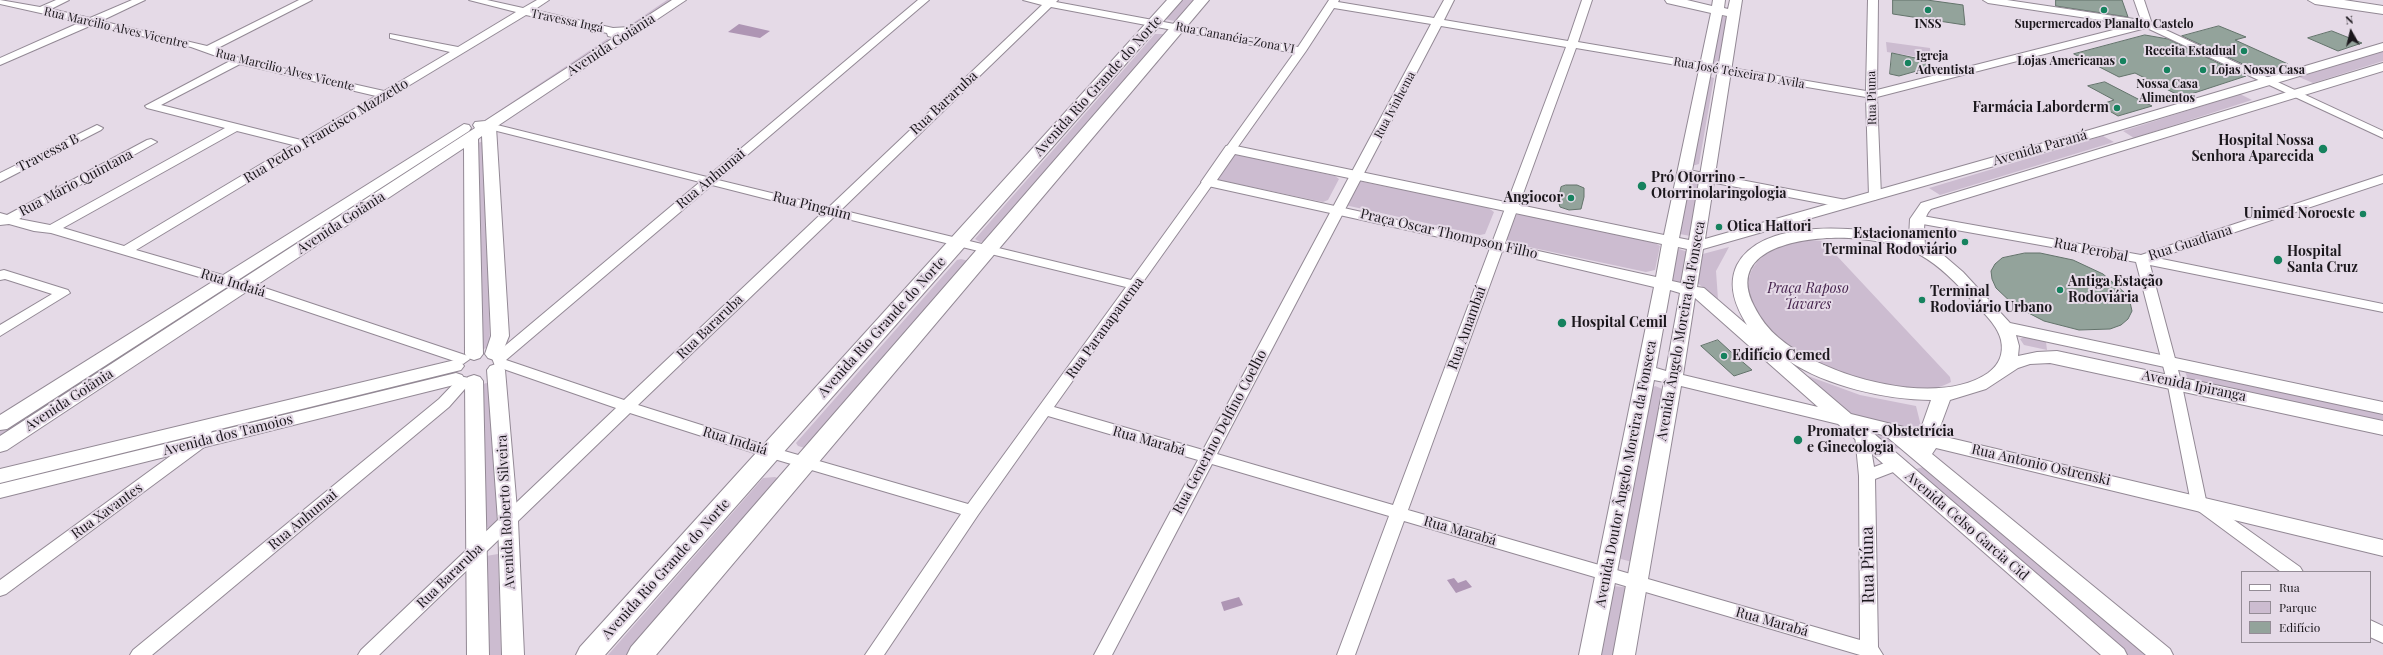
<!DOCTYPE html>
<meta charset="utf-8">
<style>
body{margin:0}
#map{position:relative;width:2383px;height:655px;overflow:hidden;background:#e5dae7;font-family:"Playfair Display",serif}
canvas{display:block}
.legend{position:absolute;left:2241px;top:571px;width:130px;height:72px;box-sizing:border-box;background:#e5dae7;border:1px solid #948c96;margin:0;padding:5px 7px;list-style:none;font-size:12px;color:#1b171c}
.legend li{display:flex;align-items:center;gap:8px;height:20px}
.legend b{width:20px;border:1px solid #948c96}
.north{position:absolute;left:2331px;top:12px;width:40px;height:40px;-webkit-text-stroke:3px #e5dae7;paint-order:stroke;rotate:352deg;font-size:11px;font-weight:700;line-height:16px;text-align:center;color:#1b171c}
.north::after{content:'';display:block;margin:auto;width:14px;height:18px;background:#1b171c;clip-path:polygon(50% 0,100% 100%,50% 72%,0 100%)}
</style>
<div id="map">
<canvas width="2383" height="655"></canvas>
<ul class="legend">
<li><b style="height:5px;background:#fff"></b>Rua</li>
<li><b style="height:11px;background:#ccbcd0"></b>Parque</li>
<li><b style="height:11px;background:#93a39b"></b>Edifício</li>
</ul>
<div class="north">N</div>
</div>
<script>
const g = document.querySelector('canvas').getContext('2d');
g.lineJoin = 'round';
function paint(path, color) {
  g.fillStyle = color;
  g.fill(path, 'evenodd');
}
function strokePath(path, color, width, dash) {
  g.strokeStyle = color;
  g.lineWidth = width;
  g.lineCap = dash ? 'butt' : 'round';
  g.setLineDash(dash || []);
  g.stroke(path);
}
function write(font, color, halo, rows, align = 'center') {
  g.font = font + ' "Playfair Display",serif';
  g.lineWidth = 4;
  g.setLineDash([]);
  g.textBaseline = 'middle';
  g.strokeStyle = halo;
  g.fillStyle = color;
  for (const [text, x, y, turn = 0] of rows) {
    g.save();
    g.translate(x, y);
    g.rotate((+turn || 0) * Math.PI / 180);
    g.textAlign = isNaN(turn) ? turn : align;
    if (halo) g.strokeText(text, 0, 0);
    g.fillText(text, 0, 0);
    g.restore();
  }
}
paint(new Path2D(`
 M667,0H674L632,28L627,27Z
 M1181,0H1193L1175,21L1164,19Z
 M1719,16L1728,17L1721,65L1711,64Z
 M1155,34H1165L987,241L980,242L975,239Z
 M607,39H613L488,121L485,120Z
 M1886,42L1930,48L1931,59L1887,52Z
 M2383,51V61L2313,83L2299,77Z
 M1708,76L1714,78L1699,164L1692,166Z
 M2240,94L2252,100L2134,138L2123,131Z
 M2103,136L2114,142L1940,195L1929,188Z
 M459,137L461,138L247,279L237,281L239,276Z
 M485,141L490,346L482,350L477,143Z
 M1233,154L1335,176L1339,179L1328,200L1323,202L1219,180L1216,179Z
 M1359,181L1487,207L1494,212L1485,234L1480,235L1345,205Z
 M1690,181L1698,183L1690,236L1680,234Z
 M1521,214L1655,243L1660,246L1655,270L1646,272L1510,243L1505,238L1514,215Z
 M1810,240L1823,241L1950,377L1951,382C1932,393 1911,389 1891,385C1857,380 1821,369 1792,349C1734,308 1728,250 1810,240Z
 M1729,247L1716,271L1718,299L1696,282L1699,255Z
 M1679,249L1688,252L1684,282L1679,284L1671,282L1675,250Z
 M961,259L969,261L808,449L798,446L796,443L957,260Z
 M217,293L221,294L0,438V430Z
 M2024,337L2046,342L2047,350L2024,345L2020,339Z
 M2185,371L2383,413V425L2189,383Z
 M444,375V381L237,431L238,423Z
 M1808,376L1860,395L1916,406L1921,426L1911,429L1850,414L1807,378Z
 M486,383L492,385L498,523L490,528L485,527L482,385Z
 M1655,386L1665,390L1632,562L1621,559L1618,555L1652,388Z
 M1868,430L1888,435L1902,448L1890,449Z
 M175,437L173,443L0,486V480Z
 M1923,467L2149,655H2126L1915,471L1916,469Z
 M775,477L780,479L632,655H608L763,478Z
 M498,554L501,655H488L486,556Z
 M1613,586L1624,587L1629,591L1617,655H1598Z`), '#ccbcd0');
paint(new Path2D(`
 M739,24L770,31L760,38L728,32Z
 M1454,578L1458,583L1466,580L1472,587L1456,593L1447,580Z
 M1239,597L1243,605L1224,611L1221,602Z`), '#ae95b4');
const building = new Path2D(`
 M1893,0H1927L1963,5L1965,25L1893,14Z
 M2056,0H2122L2128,17L2056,6Z
 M2219,26L2246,37L2235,40L2288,64L2260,72L2182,36Z
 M2332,31L2362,43L2338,51L2308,38Z
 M2145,35L2168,39L2246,76L2182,97L2135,73L2119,77L2074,54Z
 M1892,53L1920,59L1931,67L1899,76L1890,74Z
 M2105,82L2136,98L2152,106L2118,116L2099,105L2114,100L2088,86Z
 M1566,185H1577L1584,188V197L1581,209L1569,210L1560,207L1558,200L1561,187Z
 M2025,253H2040L2073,260L2103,274L2125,293L2130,302L2132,311L2128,319L2121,325L2110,329L2079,330L2044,321L2015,306L1996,288L1992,279L1991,271L1995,264L2002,258Z
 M1718,340L1730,351L1752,370L1734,376L1701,346Z`);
paint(building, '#93a39b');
strokePath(building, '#63736b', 1);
const minor = new Path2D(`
 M0,0L40,7L56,0H69L51,9L90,18L132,0H145L101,21L207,46L299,0H312L216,49L242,59L384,91L450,52L390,38V34L458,47L516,12L469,0H487L523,8L537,0H549L534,10L613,28L630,27L633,34C628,39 615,38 608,36L607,33L526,15L136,250L250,283L468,356L470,359L463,364L240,289L51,233L34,231L9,224L0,225V213L7,215L147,140L151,139L157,142L19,219L50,225L225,128L147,108L145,106L230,61L191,47L92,25L0,65V58L81,22L0,4ZM240,64L376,96L301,140L161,105ZM237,131L293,145L124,246L63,228Z
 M918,0H929L718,180L829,207L1042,5L1023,0H1058L1056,2L1298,47L1329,0H1339L1338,2L1434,18L1444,0H1454L1444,20L1568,41L1582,0H1592L1578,42L1866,91L1868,0H1878L1877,90L2133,25L1988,3L1983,0H2007L2141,20L2134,0H2144L2151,21L2146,24V28L1877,97L1881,196L1875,200L1869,196L1866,97L1576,48L1408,510L1860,640L1859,476L1855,435L1858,431H1868L1874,467L1895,459L1901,461L1903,465L1901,469L1875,479L1878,647L1883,655H1860L1404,521L1355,655H1337L1389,516L1212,464L1112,655H1094L1198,460L1048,416L978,515L884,655H865L961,514L764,456L630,413L379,655H358L361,650L616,408L495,366L492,358L494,355L700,182L485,128L483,126L485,124L489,123L707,177ZM1051,7L1294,53L1225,149L1231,153L1235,151L1306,51L1334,8L1431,24L1203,450L1054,407L1212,185L1214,182L1212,179H1204L1131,280L841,210ZM1441,26L1566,47L1393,505L1217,454ZM712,185L822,213L624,400L506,360ZM835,216L1126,287L968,504L774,448L638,405Z
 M2153,24L2383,131V138L2149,29L2148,27Z
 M97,125L103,128L101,130L0,182V173Z
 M1683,169L1846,200L1852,204L1846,208L1679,176L1677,173Z
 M2383,175V183L2157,258L2383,304V312L2150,265L2181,381L2206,500L2300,567L2303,572H2281L2193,507L2191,503L2167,381L2136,262L1917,223L1911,219L1917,215L2141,255Z
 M4,270L68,290L70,293L0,336V325L52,294L5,279L0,280V271Z
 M464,377L469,378L471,382L449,407L152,655H130L133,650L439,399L459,378Z
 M205,422L210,423L213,427L207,445L6,594L0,596V580L195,438L200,423Z
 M2370,620L2383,626V643L2370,637Z`);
const tertiary = new Path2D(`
 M672,0H686L496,127L509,336L500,358L494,360L488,358L485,354L491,336L482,136L478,139L483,354L480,358L474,360L468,358L465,354L464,148L7,450L0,452V436L475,128L473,125L475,122L485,121Z
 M1665,0H1687L1712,6L1713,0H1725L1724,8L1728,9L1730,0H1742L1705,239L2093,129L2383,43V51L2103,135L1703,249L1697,287L1704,288L1747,325C1736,307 1727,286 1737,265C1763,216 1864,227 1909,238L1910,219L1921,203L2383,63V71L1931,209C1922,218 1924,232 1925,244L1942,254L1963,272L2010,323L2383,402V414L2016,335L2019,346L2018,356L2037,352L2057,351L2383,421V435L2050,363L2030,364L2018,368L1986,389L1950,400L1937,435L2383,540V556L1936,448L1932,454L2170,649L2173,655H2146L1886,436L1872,432L2124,649L2127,655H2101L1838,424L1681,386L1635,655H1613L1664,382L1654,380L1601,655H1579L1654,287L1498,250L1208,186L1201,182L1226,146L1231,145L1664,235L1711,13L1667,3ZM1722,15L1727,16L1689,240L1679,238ZM1235,154L1662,244L1656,277L1217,180ZM1849,238C1906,242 1929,253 1968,296C1979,309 1997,323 2001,340C2004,354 1999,365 1988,373C1936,409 1823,376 1779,338C1768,329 1760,318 1754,306C1723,245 1811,236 1849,238ZM1678,247L1687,249L1681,283L1672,281ZM1670,290L1680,293L1666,371L1656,368ZM1695,298L1818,407L1683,375ZM1789,361C1826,386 1887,400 1931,400L1920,431L1851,414Z
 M464,124L469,125L471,128L469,131L7,429L0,430V415Z
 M455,360L461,362L464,366L461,370L0,483V469Z
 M496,364L502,366L505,370L518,521L524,655H502L498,521L487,370L490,366Z
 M456,373L462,375L465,379L462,383L0,498V484Z
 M474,375L480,377L483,381L489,655H467L465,381L468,377Z`);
const secondary = new Path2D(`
 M1167,0H1182L605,655H576L580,647Z
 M1194,0H1209L656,655H627L631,647Z
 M2308,0H2344L2383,6V14L2315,4Z`);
strokePath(minor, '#938995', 2);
strokePath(tertiary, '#938995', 2);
strokePath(secondary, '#938995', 2);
paint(minor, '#fff');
paint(tertiary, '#fff');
paint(secondary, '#fff');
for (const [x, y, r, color] of [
 [1928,10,4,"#16825e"],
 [2104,10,4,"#16825e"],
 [2244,51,4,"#16825e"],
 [2123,61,4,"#16825e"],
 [1908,63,4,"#16825e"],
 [2167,70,4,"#16825e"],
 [2203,70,4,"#16825e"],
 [2117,108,4,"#16825e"],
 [2323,149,5,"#16825e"],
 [1642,186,5,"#16825e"],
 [1571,198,4,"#16825e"],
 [2363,214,4,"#16825e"],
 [1719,227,4,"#16825e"],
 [1965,242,4,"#16825e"],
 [2278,260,5,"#16825e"],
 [2060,290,4,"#16825e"],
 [1922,300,4,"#16825e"],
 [1562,323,5,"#16825e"],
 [1724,356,4,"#16825e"],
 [1798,440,5,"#16825e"]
]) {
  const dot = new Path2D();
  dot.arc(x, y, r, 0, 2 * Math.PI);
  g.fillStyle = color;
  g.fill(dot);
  strokePath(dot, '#e5dae7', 1.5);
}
write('12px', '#1b171c', '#e5dae7', [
 ["Travessa Ingá",567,21,12],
 ["Rua Marcilio Alves Vicentre",116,28,13],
 ["Rua Cananéia-Zona VI",1235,38,11],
 ["Rua Marcilio Alves Vicente",285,70,14],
 ["Rua José Teixeira D Avila",1739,73,10],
 ["Rua Piuna",1872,98,-91],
 ["Rua Ivinhema",1395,105,-62]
]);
write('bold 12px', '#1b171c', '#e5dae7', [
 ["INSS",1928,24],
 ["Supermercados Planalto Castelo",2104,24],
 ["Receita Estadual",2236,51,"right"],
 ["Igreja",1916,56,"left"],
 ["Adventista",1916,70,"left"],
 ["Lojas Americanas",2115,61,"right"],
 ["Lojas Nossa Casa",2211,70,"left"],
 ["Nossa Casa",2167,84],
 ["Alimentos",2167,98]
]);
write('14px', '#1b171c', '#e5dae7', [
 ["Avenida Goiânia",611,45,-33],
 ["Avenida Rio Grande do Norte",1098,86,-48],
 ["Rua Bararuba",944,103,-43],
 ["Rua Pedro Francisco Mazzetto",326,131,-31],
 ["Avenida Paraná",2040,148,-16],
 ["Travessa B",48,153,-27],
 ["Rua Anhumai",711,179,-40],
 ["Rua Mário Quintana",76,183,-28],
 ["Rua Pinguim",812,206,14],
 ["Avenida Goiânia",341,223,-33],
 ["Praça Oscar Thompson Filho",1449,234,13],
 ["Rua Guadiana",2190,243,-18],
 ["Rua Perobal",2091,250,11],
 ["Rua Indaiá",233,283,17],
 ["Rua Bararuba",710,327,-44],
 ["Avenida Rio Grande do Norte",882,327,-48],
 ["Rua Paranapanema",1105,328,-54],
 ["Rua Amambaí",1467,328,-70],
 ["Avenida Ângelo Moreira da Fonseca",1681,331,-80],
 ["Avenida Ipiranga",2194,386,12],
 ["Avenida Goiânia",69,400,-33],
 ["Rua Generino Delfino Coelho",1220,432,-62],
 ["Avenida dos Tamoios",228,435,-14],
 ["Rua Indaiá",735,441,17],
 ["Rua Marabá",1149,441,16],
 ["Rua Antonio Ostrenski",2041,465,13],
 ["Avenida Doutor Ângelo Moreira da Fonseca",1626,474,-79],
 ["Rua Xavantes",107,511,-36],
 ["Avenida Roberto Silveira",506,512,-93],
 ["Rua Anhumai",303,520,-40],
 ["Avenida Celso Garcia Cid",1967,526,41],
 ["Rua Marabá",1460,531,16],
 ["Avenida Rio Grande do Norte",666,569,-48],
 ["Rua Bararuba",450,576,-44],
 ["Rua Marabá",1772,622,16]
]);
write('bold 14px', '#1b171c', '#e5dae7', [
 ["Farmácia Laborderm",2109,108,"right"],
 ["Hospital Nossa",2314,141,"right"],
 ["Senhora Aparecida",2314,157,"right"],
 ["Pró Otorrino -",1651,178],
 ["Otorrinolaringologia",1651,194],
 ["Angiocor",1563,198,"right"],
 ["Unimed Noroeste",2355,214,"right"],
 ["Otica Hattori",1727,227],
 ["Estacionamento",1957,234,"right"],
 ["Terminal Rodoviário",1957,250,"right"],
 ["Hospital",2287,252],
 ["Santa Cruz",2287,268],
 ["Antiga Estação",2068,282],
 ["Rodoviária",2068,298],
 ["Terminal",1930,292],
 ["Rodoviário Urbano",1930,308],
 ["Hospital Cemil",1571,323],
 ["Edifício Cemed",1732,356],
 ["Promater - Obstetrícia",1807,432],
 ["e Ginecologia",1807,448]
], 'left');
write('italic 14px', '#44224c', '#e5dae7', [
 ["Praça Raposo",1808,289],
 ["Tavares",1808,305]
]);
write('17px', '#1b171c', '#e5dae7', [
 ["Rua Piúna",1868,565,-91]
]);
</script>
